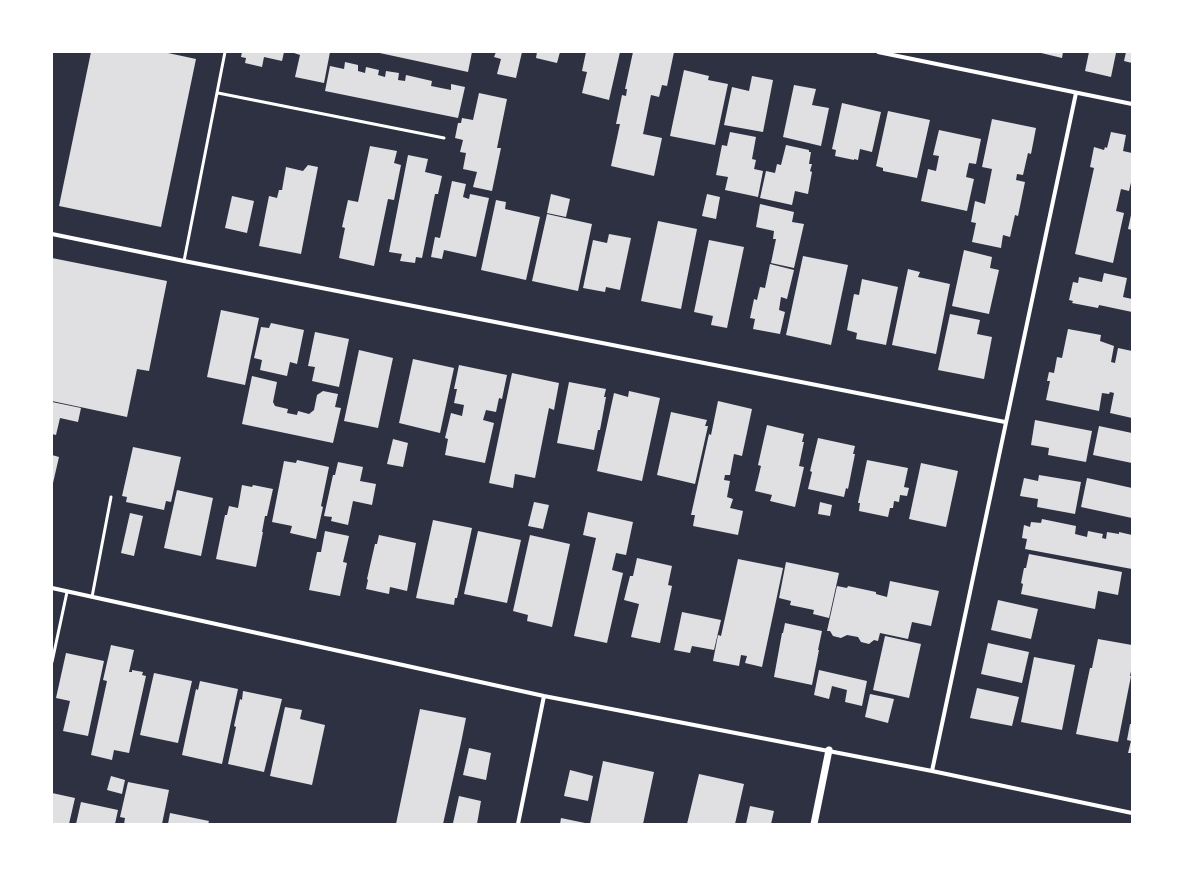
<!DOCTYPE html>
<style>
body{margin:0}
#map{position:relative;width:1184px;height:876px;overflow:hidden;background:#2d3142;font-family:Helvetica,sans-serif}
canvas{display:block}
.frame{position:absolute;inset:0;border:53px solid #fff;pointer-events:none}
</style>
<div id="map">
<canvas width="1184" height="876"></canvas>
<div class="frame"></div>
</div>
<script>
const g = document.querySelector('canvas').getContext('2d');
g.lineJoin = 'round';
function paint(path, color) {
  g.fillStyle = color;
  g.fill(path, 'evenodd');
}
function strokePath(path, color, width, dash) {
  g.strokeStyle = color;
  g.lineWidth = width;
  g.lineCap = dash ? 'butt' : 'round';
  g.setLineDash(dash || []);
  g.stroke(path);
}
paint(new Path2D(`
 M91,52H168V53L196,59L161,227L59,206Z
 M242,52H284L282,61L264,57L262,67L245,63L246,58L241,57Z
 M291,52H330L324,83L295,77L300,55Z
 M375,52H472L468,72Z
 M496,52H522L516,78L497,74L501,59L494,57Z
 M537,52H560L557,63L536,58Z
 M586,52H620L609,100L582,93L587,72L582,71Z
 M633,52H674L667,86L662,85L659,97L651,95L643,134L662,138L654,176L611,166L620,124H616L622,95L626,96L627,89H625Z
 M1037,52H1063L1062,58Z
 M1089,52L1116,53L1111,77L1085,71Z
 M1126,52H1132V63L1124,61Z
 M345,62L358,65V71L365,73L366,67L379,70L378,75L385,77L386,71L399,73L398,80L405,81L406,75L432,81L431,86L451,90V84L465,87L458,118L325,91L330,66L344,69Z
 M684,70L709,76L708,80L728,84L715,145L670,136Z
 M752,76L773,80L763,132L724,125L732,87L749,91Z
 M794,85L816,89L812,105L829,108L821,146L783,137Z
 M479,93L507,99L497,148H501L492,191L473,187L477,172L463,169L466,153L460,152L463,140L455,138L458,123H461L462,118L473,120Z
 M842,103L881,112L872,152L860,149L858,160L854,159V160L835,156L836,150L832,149Z
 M888,111L930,120L917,178L883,171V168L876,166Z
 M992,119L1036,128L1031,154L1028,153L1023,175L1017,174L1016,180L1025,182L1018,216L1015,215L1010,237L1003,235L1001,248L972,242L976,223L971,222L975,201L985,204L992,169L982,167Z
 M939,130L981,139L976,164L969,163L966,177L974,179L967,211L921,201L928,169L936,171L939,156L933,155Z
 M730,132L756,137L752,159L756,160L754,169L763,171L758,197L725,190L728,177L716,175L722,145L727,146Z
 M1111,132L1126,135L1123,151L1132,153V178L1129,191L1121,189L1116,211L1124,213L1113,263L1075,254L1094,168L1090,167L1094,147L1104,150L1105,147L1107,148Z
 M786,145L809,150V152H811L809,164H812L810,171L812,172L808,194L795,191L792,205L760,198L766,171L775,173L777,164L781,165Z
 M370,146L397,151L394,163L401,165L394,200L388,199L374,266L339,258L345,228L342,227L348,200L358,202Z
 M408,155L428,159L425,172L442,176L438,194H435L422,258L416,257L415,263L400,261L402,254L389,252Z
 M308,165L318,167L301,254L259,246L269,196L277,198L279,190H282L286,167L303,171Z
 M452,181L466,184L463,197L469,199L470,194L489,198L476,257L444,250L442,259L431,257L435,237L440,238Z
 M551,194L570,199L566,217L547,213Z
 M707,194L720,197L716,219L702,216Z
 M232,196L254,201L247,233L225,228Z
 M496,200L506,202L505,209L540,217L526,280L481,270Z
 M760,204L794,212L792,222L804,224L794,268L771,263L776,239H773L774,231L756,227Z
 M547,214L592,224L578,291L532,281Z
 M1131,215H1132V230L1128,229Z
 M658,221L697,229L681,309L641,301Z
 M609,234L631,238L620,290L606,287L605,292L583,288L593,240L607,243Z
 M709,240L744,247L727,328L711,325L713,316L694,312Z
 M964,250L992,257L990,268L999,270L989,314L952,306Z
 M803,256L848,265L831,345L786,335Z
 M52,258L167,281L149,371L137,369L127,417L52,401Z
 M770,264L794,270L787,299L781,297L779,310L785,312L780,334L753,329L755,319L750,318L754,299L757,300L760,287L765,288Z
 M908,269L920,272L918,277L950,284L936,354L892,345Z
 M1104,273L1127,278L1123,297L1132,299V312L1099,305L1098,308L1072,303L1073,301L1069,300L1073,282L1078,283L1079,277L1102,282Z
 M862,279L898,287L886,345L856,339L857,333L847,330L854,294L859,295Z
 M221,310L259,318L245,385L207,377Z
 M950,314L980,320L977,334L992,337L984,379L938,370Z
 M271,323L304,330L297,364L290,362L287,376L260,370L262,360L254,358L261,327L269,328Z
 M1068,329L1101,335L1100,341L1114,346L1111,362L1115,363L1118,348L1132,351V418L1110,413L1114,393L1110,392L1109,394L1102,393L1099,411L1046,400L1050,381H1047L1049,372L1054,373L1057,357L1062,358Z
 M315,332L349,339L339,387L312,381L315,367L308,366Z
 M359,350L393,358L378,428L344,421Z
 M413,359L454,368L440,433L399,423Z
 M459,365L507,375L502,399L499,398L496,412L486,410L483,420L494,423L485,463L445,455L448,439L445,438L451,413L462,416L464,405L454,403L457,389H454Z
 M512,373L559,383L554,410L549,408L535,478L515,474L513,488L489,483Z
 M252,376L277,382L273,402L275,406L288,409L287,413L297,415L298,411L309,414L314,410L317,395L323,391L338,394L335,407L341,408L333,443L242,424Z
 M569,382L606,389L604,397H606L600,430H598L594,450L557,443Z
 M629,391L660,398L642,481L597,471L614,393L628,397Z
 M718,401L752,409L742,456L734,454L730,475H725L724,480L730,481L727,497L733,499L730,508L743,511L738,535L693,526L695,515H691L709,434L711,435Z
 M52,402L81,408L78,422L60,418L56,435L52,434Z
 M671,412L707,420L705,426H708L695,484L657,475Z
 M1035,420L1092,431L1086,462L1048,455L1049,448L1031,445Z
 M767,425L804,434L802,442H804L799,466L804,467L795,507L770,501L772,495L755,491L761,466L758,465Z
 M1099,426L1132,433V463L1093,455Z
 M818,438L855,446L853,454H855L848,489L846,488L844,497L808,489L812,472L810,471Z
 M393,439L408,443L403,467L387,464Z
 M133,447L181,457L171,502L166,501L164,510L126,502L127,497L122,496Z
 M52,455L59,457L53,483H52Z
 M297,460L329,467L321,506L323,507L316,539L290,533L292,526L272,522L284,461L296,463Z
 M867,460L908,468L904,487L909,488L907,496L900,495L899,502L894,501L893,508H890L888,517L859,511L860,503H858Z
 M338,462L363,467L360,481L376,484L372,505L353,501L348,525L331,521L332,517L324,516L333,475H335Z
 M921,463L958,471L946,527L909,519Z
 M1039,475L1081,482L1075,514L1037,507L1038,499L1020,496L1024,478L1038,481Z
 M1087,478L1132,488V518L1081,507Z
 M242,485L252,487L253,485L273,489L267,516H265L262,532H263L256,567L216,559L225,515H227L229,506L238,508Z
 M177,490L213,498L201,556L164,548Z
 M534,502L549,505L543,529L528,526Z
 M820,502L832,505L830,516L818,514Z
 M588,512L633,522L626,555L616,553L612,570L623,573L607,643L574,636L596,538L583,535Z
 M130,513L143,516L134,556L121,553Z
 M1042,519L1076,526L1075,534L1087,537L1088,531L1103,534L1102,538L1106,539L1107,532L1119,534V532L1132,535V569L1025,549L1027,539L1022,538L1024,525L1030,527L1031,522L1041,523Z
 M433,520L472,528L457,598H455L454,605L416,598Z
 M325,531L349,536L343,562L347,563L340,596L309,590L317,552H321Z
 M478,531L521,540L507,603L464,594Z
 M379,535L416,543L407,591L390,587L389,594L366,589L368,580L367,579L375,544H377Z
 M530,535L570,544L552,627L527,621L528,615L513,611Z
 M1029,554L1122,572L1118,595L1098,591L1095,609L1021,594L1023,584L1021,583L1024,568H1026Z
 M637,558L672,566L668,585L672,586L660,643L631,637L639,604L624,600L630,576H633Z
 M738,559L783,568L762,667L745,663L747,656L741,655L739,666L713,661L718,635L721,636Z
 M786,562L839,573L829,618L813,614L814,610L790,605L791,601L779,598Z
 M890,581L939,591L931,626L912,622L908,639L880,633L878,641L874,640L869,644L861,642L858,637L847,635L841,638L833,636L830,631H827L837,586L847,588L848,586L876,592V594L887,597Z
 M998,600L1038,609L1031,639L991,630Z
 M682,612L721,620L714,650L692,646L690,653L674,650Z
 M785,623L822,631L818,650H819L812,685L774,677L782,633H783Z
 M885,636L921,644L909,698L873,690Z
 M1098,639L1132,645V666L1130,676H1131L1118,742L1076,734L1090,668H1092Z
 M988,643L1029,652L1022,683L981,674Z
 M111,645L134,650L129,672H132V670L143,672L142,675L146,676L129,753L114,750L112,760L91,755L107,681L103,680Z
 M66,653L104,661L88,736L63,731L70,701L56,698Z
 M1034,657L1075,665L1062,730L1021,722Z
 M819,670L867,681L862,706L845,702L847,690L832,686L829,699L814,695Z
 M154,673L192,681L178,743L140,735Z
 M200,681L238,689L222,764L182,755L196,689L198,690Z
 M977,688L1019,697L1012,726L970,718Z
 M243,691L282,699L264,772L228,764L236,727L234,726L240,699L242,700Z
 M870,694L894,699L888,723L865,717Z
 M285,707L302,710L300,719L325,725L312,785L270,776Z
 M420,709L466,718L461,743L443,824H396Z
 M1130,724H1132V753H1128L1131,741L1127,740Z
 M469,748L491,753L486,780L463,775Z
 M603,761L654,772L643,824H590Z
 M570,770L593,776L588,801L564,796Z
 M699,774L744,784L735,824H687Z
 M111,776L125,780L122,794L107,790Z
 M128,782L169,790L162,824H124L125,818L120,817Z
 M52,793L75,798L69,824H52Z
 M459,796L481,801L477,824L453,823Z
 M81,802L118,810L115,824H76Z
 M750,806L774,811L771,824H746Z
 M170,813L209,821L208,824H168Z
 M561,818L585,823V824H560Z`), '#e0e0e3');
strokePath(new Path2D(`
 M218,93L444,138
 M184,261L225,52
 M92,597L111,497
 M52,662L67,592`), '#fff', 3);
strokePath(new Path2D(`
 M878,52L1132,104
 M52,234L184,261L1005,422
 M52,588L544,696L932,771L1132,813
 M932,771L1076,93
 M518,824L544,696`), '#fff', 4);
strokePath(new Path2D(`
 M814,824L829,750`), '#fff', 7);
</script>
